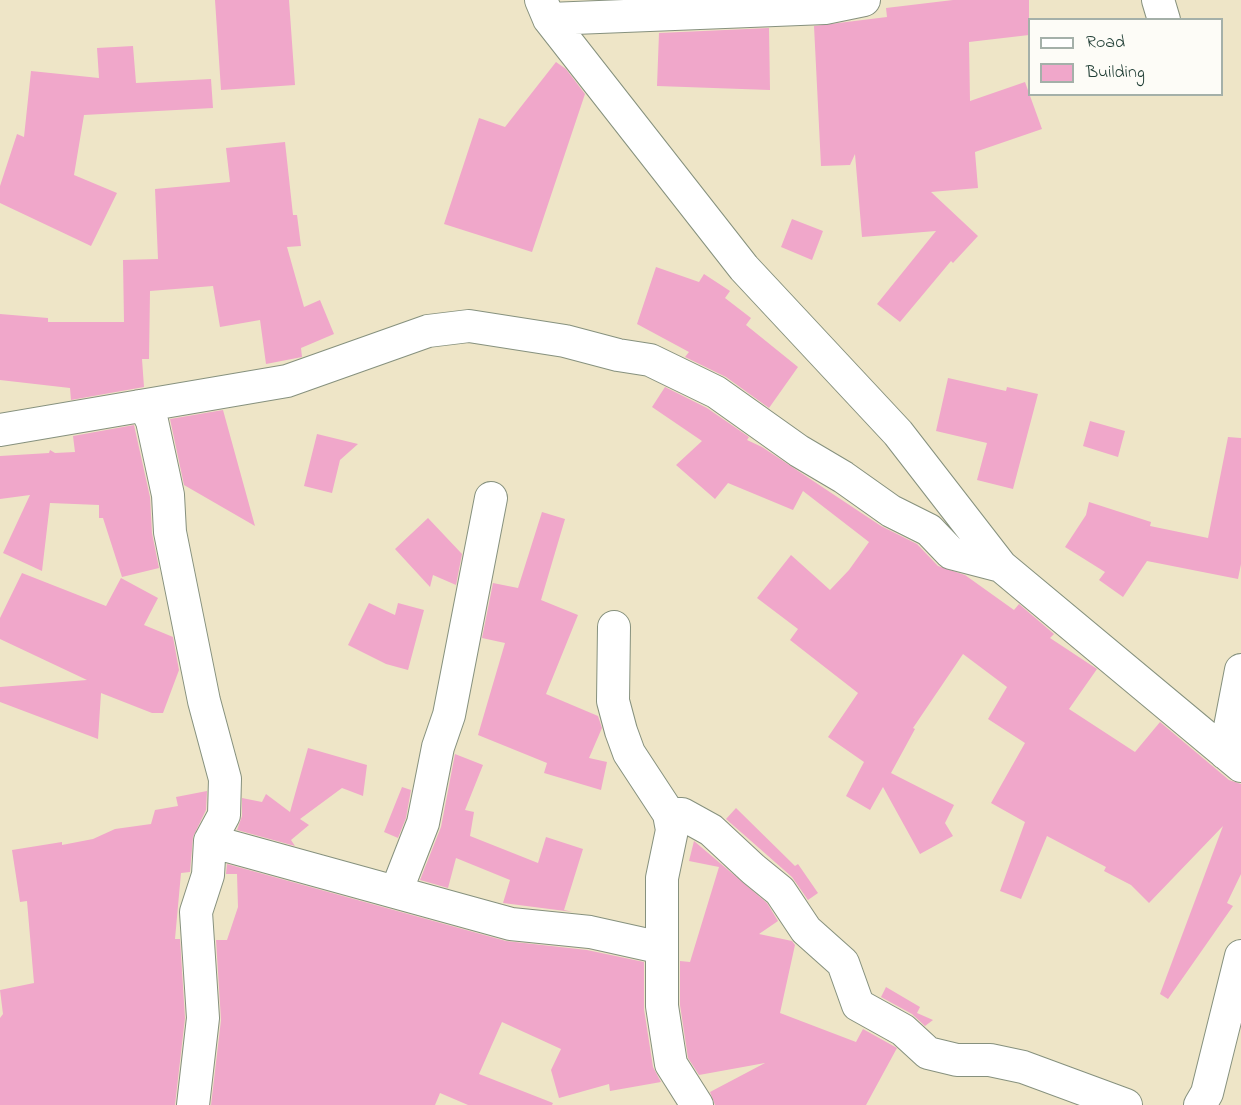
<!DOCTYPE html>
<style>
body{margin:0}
#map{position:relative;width:1241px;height:1105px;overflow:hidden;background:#eee5c7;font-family:"Indie Flower",sans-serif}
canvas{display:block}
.legend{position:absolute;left:1028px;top:18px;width:195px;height:78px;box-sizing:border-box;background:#fdfcf7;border:2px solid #a4b0a9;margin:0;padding:8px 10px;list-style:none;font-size:18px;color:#1f3d34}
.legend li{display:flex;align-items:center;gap:12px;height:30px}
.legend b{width:30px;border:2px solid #a4b0a9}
</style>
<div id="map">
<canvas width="1241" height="1105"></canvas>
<ul class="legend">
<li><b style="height:8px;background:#fff"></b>Road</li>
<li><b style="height:16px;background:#f0a7ca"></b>Building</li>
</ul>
</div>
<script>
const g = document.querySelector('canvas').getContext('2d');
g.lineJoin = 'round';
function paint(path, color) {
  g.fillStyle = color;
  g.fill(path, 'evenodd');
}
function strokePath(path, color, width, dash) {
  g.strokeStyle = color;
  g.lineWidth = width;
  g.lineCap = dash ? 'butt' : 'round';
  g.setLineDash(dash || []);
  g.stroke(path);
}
paint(new Path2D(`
 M215,0H289L295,85L221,90Z
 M953,0H1029V35L969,42L970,101L1025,82L1042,129L975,152L978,188L931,192L978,236L953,263L951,261L900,322L877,304L936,231L862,237L855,154L850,165L821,166L814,26L887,17L886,8Z
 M769,28L770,90L657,86L659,33Z
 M133,46L136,83L211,79L213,108L84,115L74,175L117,193L91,246L0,203V186L17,134L24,137L31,71L99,78L97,48Z
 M556,62L566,69L585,94L532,252L444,224L479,118L505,127Z
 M285,142L293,215H297L301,246L287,247L304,307L320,300L334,334L301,348L302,357L266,364L260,320L220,327L213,286L150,291L149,359H142L144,387L71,400L70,388L0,380V314L48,318V322H124L123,260L158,259L155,189L230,182L226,148Z
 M792,219L823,231L812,260L781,247Z
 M656,267L699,282L704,274L730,291L725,298L751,318L746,325L798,367L769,408L726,377L685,357L689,352L637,324Z
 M948,378L1006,391L1007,387L1038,394L1013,489L977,480L987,443L936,431Z
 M665,387L707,408L749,437L747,440L762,447L881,526L917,544L938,566L965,575L1014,610L1019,604L1054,634L1050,638L1097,669L1069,709L1135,752L1160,722L1229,780L1241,784V874L1227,903L1233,906L1168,999L1160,994L1223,826L1149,903L1131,885L1104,871L1106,867L1047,836L1021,899L1000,891L1025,822L991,803L1025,743L988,719L1007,687L963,654L913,728L915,729L891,773L954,805L945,823L953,836L920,854L883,787L870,810L846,796L864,762L828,737L858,693L790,640L798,629L757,598L791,555L830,590L849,570L869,542L803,491L793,510L728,483L715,499L676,465L702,441L652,407Z
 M223,410L255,526L184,485L170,419Z
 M1090,421L1125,431L1118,457L1083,446Z
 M134,425L150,497L152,533L159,568L122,577L103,518H99V505L50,503L42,571L3,553L30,495L0,499V456L49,453L50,450L55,453L75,452L73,436Z
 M317,434L358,444L340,460L332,493L304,486Z
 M1228,437L1241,438V564L1238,579L1147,561L1123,597L1099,580L1105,572L1065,547L1086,515L1089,502L1151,522L1150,526L1208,538Z
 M542,512L565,519L541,600L578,615L546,694L598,716L602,728L589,758L607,762L601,790L544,773L547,763L478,735L505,643L482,638L493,583L518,588Z
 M428,518L462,554L456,585L433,575L430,587L395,549Z
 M22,573L106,606L121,578L158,598L144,625L173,637L179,670L163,713H152L101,693L98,739L0,702V687L87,680L0,639V618Z
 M369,603L395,615L398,603L424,610L408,670L386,664L348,645Z
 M308,748L367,765L363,796L342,788L300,819L309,825L291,840L295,846L237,830L242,816V798L262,802L266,794L290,812Z
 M455,754L483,765L465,810L474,812L470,836L538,863L546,837L583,849L564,910L573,912L503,903L510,880L456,858L448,888L420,880L441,827Z
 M402,787L411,790L406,818L398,838L384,832Z
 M207,791L206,810L193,837L190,872L181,873L175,939H180L185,1018L175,1105H0V1018L3,1014L0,990L34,983L27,901L20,902L12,850L62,842V845L93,839L115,829L151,824L155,810L178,806L176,797Z
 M736,808L795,866L798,864L818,893L808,900L792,877L726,819Z
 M694,841L767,903L778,921L759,934L792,941L795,945L780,1013L856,1042L863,1029L897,1048L866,1105H715L710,1092L765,1063L699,1075L688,1058L680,1005V961L690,962L719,867L689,861Z
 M227,864L506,941L587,950L644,962V1009L653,1067L661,1082L610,1091L609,1084L559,1098L551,1070L561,1049L502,1022L479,1074L553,1103L552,1105H468L440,1093L435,1105H211L221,1020L216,940H227L238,907L237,874H226Z
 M886,987L920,1007L917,1013L933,1020L925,1026L912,1014L881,997Z`), '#f0a7ca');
const street = new Path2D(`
 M541,0L549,19L744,268L898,433L1001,566L1241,766
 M1158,0L1164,20
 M549,19L825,8L864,0
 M139,406L147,411L152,421L168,495L170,532L204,701L225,779L224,815L210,841L208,875L196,912L203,1018L193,1105
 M0,430L287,381L428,331L469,326L565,341L618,355L650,360L716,392L799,451L843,477L891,511L929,530L951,553L1001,566
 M614,627L613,701L621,731L629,753L669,814L672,830L662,878V1006L671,1064L697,1105
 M1225,753L1241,670
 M669,814H682L711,830L753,869L780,891L806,930L843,963L858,1005L903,1030L928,1053L957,1060H990L1023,1067L1126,1105
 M210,841L511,924L590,932L662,948
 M396,892L423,823L438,747L449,715L491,498
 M1200,1105L1207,1093L1241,956`);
strokePath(street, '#86917e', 34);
strokePath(street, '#fff', 32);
</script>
